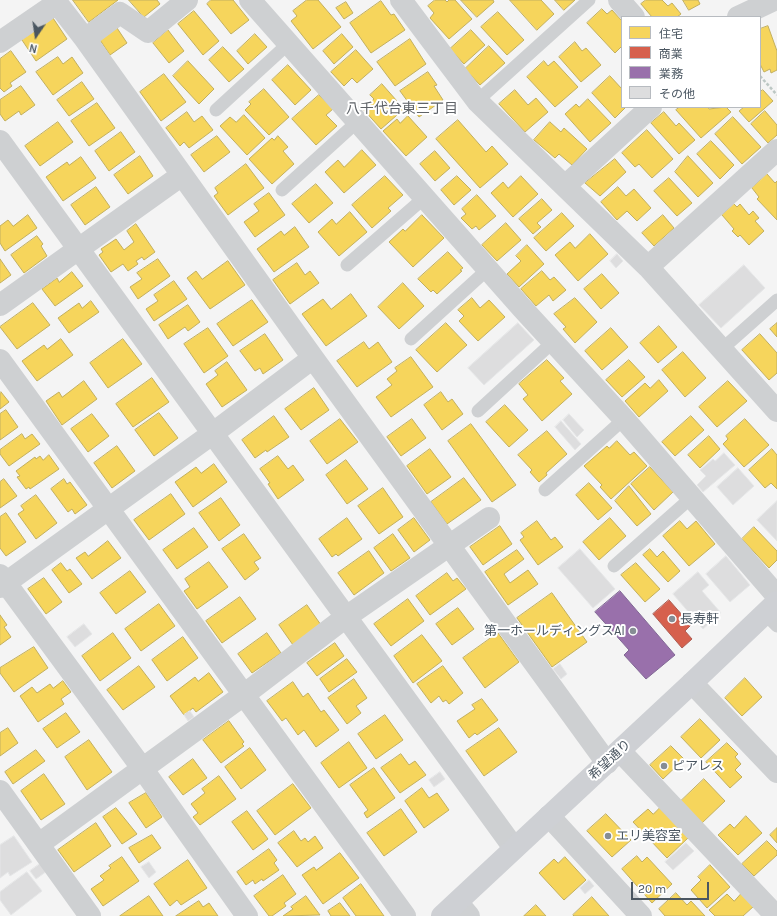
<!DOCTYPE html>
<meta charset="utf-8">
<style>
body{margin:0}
#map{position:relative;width:777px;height:916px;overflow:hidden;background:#f4f4f4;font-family:Karla,"Noto Sans JP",sans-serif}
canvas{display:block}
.legend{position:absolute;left:621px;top:16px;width:140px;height:92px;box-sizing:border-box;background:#fff;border:1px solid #b7bbc0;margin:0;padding:5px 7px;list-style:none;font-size:12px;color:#4a5661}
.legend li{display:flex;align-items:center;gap:8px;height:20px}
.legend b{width:20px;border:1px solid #b7bbc0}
.north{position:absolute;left:16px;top:16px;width:40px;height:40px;-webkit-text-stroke:3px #fff;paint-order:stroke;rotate:193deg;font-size:11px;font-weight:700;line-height:16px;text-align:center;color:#4a5661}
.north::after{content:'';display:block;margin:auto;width:14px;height:18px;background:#4a5661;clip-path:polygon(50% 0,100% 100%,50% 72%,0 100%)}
.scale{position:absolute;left:631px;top:882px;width:78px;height:18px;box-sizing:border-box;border:2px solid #4a5661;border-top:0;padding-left:5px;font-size:12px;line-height:14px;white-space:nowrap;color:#4a5661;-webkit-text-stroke:3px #fff;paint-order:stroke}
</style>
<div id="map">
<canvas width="777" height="916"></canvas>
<ul class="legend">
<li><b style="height:11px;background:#f6d55c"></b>住宅</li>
<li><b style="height:11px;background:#d6604d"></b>商業</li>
<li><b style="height:11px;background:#9970ab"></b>業務</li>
<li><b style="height:11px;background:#ddddde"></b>その他</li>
</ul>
<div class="north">N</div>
<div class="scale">20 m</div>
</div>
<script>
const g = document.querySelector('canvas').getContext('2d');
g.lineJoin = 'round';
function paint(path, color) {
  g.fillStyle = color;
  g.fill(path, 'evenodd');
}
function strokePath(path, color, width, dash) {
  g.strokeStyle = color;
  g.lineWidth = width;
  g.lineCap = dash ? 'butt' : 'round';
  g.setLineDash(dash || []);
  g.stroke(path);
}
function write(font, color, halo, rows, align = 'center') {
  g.font = font + ' Karla,"Noto Sans JP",sans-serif';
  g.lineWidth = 4;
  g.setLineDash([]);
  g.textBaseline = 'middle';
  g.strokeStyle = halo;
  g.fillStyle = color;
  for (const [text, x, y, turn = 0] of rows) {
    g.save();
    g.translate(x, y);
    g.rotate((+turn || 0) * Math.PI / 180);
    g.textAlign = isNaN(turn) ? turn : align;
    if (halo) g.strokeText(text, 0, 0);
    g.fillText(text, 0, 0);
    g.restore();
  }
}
const homes = new Path2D(`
 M73,0H118L89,22Z
 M129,0H157L160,4L144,17Z
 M211,0H233L249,20L231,34L207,4Z
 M307,0H318L341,27L313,49L291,21L297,16L293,11Z
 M435,0H445L447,2L449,0H455L472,19L449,39L430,18L434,13L428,6Z
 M461,0H493L494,2L477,17Z
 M510,0H541L554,14L537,30Z
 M555,0H575L564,10Z
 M646,0H662L668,6L672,3L681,14L677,17H652L641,4Z
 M683,0H698L700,4L689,10Z
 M381,1L391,15L394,14L405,30L371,53L350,23Z
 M346,2L353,13L344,19L336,8Z
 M602,9L607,14L612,10L622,21V46L615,53L587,23Z
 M194,11L219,41L203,55L178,24Z
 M498,12L524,40L507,55L481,27Z
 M53,18L67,39L36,61L22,40Z
 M768,26L777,51V70L771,73L770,69L764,72L760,64V29Z
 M117,28L127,43L110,55L100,40Z
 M168,30L184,51L169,63L153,43Z
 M471,30L485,45L464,64L450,49Z
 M255,34L267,47L248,64L237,51Z
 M342,34L353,47L334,64L323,51Z
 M410,39L426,64L395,86L377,62Z
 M575,42L582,51L586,48L601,65L581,82L559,57Z
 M489,46L505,63L480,85L465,69Z
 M223,47L244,69L229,82L209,60Z
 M356,50L373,69L357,83L352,78L344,86L331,72Z
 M11,51L26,72L10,83L12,86L4,92L0,88V59Z
 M58,57L63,64L72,57L83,73L53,95L36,72Z
 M188,61L214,89L199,104L173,76Z
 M544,61L548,66L554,61L578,87L555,107L527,77Z
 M288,65L311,90L295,105L272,80Z
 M428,72L437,85L434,86L443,100L419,117L400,91Z
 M164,74L186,102L161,121L140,92Z
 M610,76L622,89V107H626L615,118L592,93Z
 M82,82L94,99L69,116L57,100Z
 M382,84L404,109L381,129L363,109L374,99L370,95Z
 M21,86L35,105L21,115L19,111L5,121L0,114V100Z
 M264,89L289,117L269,135L245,110L251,104L249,102Z
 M515,90L528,105L536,98L548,112L525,132L499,104Z
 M763,90L773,101L749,122L739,111L744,107H760V92Z
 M319,95L333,109L326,115L337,126L316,145L292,119Z
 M588,99L611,123L590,142L565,114L576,104L579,107Z
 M97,103L115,128L89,146L71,121Z
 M680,107H708L709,109L726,107L731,112L701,138L676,110Z
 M765,111L777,125V135L768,143L751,124Z
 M187,112L194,122L202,116L213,130L189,148L184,142L180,146L166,128Z
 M664,112L676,126L679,123L695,140L679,154L651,123Z
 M244,115L265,138L247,155L220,126L230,117L236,122Z
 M408,116L427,137L406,156L383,131L397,119L400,123Z
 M733,117L761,147L742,164L715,134Z
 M458,120L486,152L492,146L508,164L480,188L436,139Z
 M58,122L73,142L40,166L25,146Z
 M550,122L561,132L564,128L587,149L572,165L559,154L555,158L534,140Z
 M647,130L673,159L652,178L639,164L635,167L622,153Z
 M121,132L135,152L109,171L95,151Z
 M217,136L230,152L204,172L191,155Z
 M278,136L288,147L283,151L294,164L272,184L249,159L272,138L274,140Z
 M711,141L734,165L720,179L697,154Z
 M362,150L376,165L344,193L325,172L338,160L344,167Z
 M435,151L450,168L435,181L420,164Z
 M140,156L153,176L128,194L114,175Z
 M688,156L713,183L698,197L675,172Z
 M81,157L96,178L63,201L46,177L67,162L69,165Z
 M615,159L626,172L600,196L585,183Z
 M246,164L264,188L228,215L214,196L218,193L215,188Z
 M767,174L775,183L777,181V220L757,199L759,197L752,188Z
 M385,176L403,195L388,208L391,211L372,228L352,205Z
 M457,176L471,190L454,205L441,190Z
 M521,176L538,194L513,217L491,193L503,182L508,188Z
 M669,178L692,203L677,216L654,191Z
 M316,184L333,203L309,223L292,204Z
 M96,187L110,207L85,225L71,205Z
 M618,187L626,196L634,189L651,208L637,221L627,211L617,220L601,202Z
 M269,193L285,215L255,237L244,222L259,211L254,204Z
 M477,195L496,216L479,230L476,226L472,229L461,218L466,214L462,209Z
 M542,199L552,210L537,223L541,227L533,234L519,219Z
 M734,204L737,207L740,204L749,215L753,211L759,218L755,221L764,231L749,245L740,235L738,237L732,231L734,229L722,215Z
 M350,212L367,232L339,256L318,232L332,219L336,224Z
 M562,213L574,226L546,251L534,238Z
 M28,215L37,228L5,251L0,243V226L8,220L13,226Z
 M422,215L444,238L413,267L389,242L403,229L405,231Z
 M663,215L674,228L654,246L642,233Z
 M506,223L521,240L497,261L482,245Z
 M136,224L155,252L144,260L142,257L136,261L138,264L128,271L123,264L111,272L99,255L103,252L101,249L116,239L124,250L134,242L127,231Z
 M295,227L309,247L274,272L257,249L281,231L284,235Z
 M590,234L608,254L578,281L555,255L570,242L575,248Z
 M37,236L43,244L41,246L47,256L24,273L11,255Z
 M527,245L544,264L519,287L507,274L521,261L516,256Z
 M448,252L463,268L460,270L462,271L437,294L433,290L431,292L418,279Z
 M0,259L11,275L0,283Z
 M158,259L170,276L138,299L130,287L142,279L137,273Z
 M228,261L245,285L210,309L187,278L196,271L202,279Z
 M297,263L305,275L310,271L319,283L290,304L273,280Z
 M542,271L550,280L554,277L566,290L553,301L549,295L536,306L521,289Z
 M72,272L83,286L55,306L42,289L57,278L59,282Z
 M602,274L619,293L601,309L584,289Z
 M174,281L187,299L154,321L146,309L158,301L154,295Z
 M403,283L424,306L399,329L378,307Z
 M351,294L367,316L326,346L302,314L323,299L331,309Z
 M472,298L480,308L489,300L505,317L478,341L459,321L464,316L458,310Z
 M575,298L597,322L575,343L563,329L566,327L554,314Z
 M252,300L268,322L233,346L217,324Z
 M91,301L99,312L69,333L58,318L79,303L82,308Z
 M33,303L50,325L17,349L0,327Z
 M188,305L200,322L188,331L185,327L168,339L159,325Z
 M446,323L467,345L437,372L416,350Z
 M777,323V337L770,329Z
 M659,326L677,347L658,363L640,343Z
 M208,328L228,356L204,373L184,344Z
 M611,328L628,347L602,370L585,351Z
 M265,334L283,360L263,374L260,368L255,371L240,351Z
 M760,334L777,353V373L769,380L742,350Z
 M61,339L73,355L37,381L22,361L44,345L47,349Z
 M123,339L142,364L108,388L90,363Z
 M364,342L369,349L378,342L392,362L357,387L337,361Z
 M683,352L706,378L685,397L662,370Z
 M411,357L433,387L391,417L376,397L392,385L387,379L397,371L395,368Z
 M547,360L564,378L560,381L572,394L542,421L523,399L528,395L519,384Z
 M629,360L645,377L622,397L606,380Z
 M227,362L247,390L222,407L206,384L218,375L215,371Z
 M152,378L169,402L133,427L116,404Z
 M659,380L668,391L639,417L625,401L645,383L650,388Z
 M84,381L97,399L62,425L46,401L59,392L62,397Z
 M728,381L747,401L717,427L699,407Z
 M314,388L329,410L301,430L285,409Z
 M1,392L9,402L0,409V393Z
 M441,392L448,402L452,399L463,414L442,430L424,405Z
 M505,405L528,430L509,447L486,422Z
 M6,410L18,427L0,440V414Z
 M159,413L178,438L154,456L135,430Z
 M92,414L109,436L88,452L71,429Z
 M274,416L289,437L267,452L266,450L255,458L242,440Z
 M691,416L704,430L675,456L662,442Z
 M340,419L358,442L327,464L310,441Z
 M412,419L426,438L401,456L387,437Z
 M745,419L769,445L744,467L723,444L728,439L726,436Z
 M471,424L516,485L492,502L448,441Z
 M547,431L567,454L546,473L547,475L539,482L530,472L532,470L518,455Z
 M22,434L25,439L32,434L40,444L9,466L0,454V450Z
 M709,436L720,449L700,468L688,455Z
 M617,441L630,455L634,452L647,466L611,499L600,487L602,485L584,466L607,446L609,448Z
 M117,446L135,471L112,488L94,463Z
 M430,449L451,477L427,494L407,466Z
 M772,449L777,455V489L771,483L765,488L749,470Z
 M49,455L59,469L30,489L29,487L26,489L17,477L20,476L16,471L35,457L36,459L40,456L43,460Z
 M278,456L288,469L293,465L304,480L278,499L268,484L270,483L260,469Z
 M346,460L368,489L347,504L326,475Z
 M214,464L227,482L193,507L175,482L196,467L201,473Z
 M650,467L673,492L654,510L631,484Z
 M464,478L481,500L447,524L431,502Z
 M4,479L17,496L0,508V482Z
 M64,479L67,484L70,482L87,505L75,514L72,509L68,512L51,489Z
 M589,483L612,508L598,520L576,495Z
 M629,486L651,514L637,526L615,501Z
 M383,488L403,517L379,534L358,506Z
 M171,494L185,514L149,540L134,520Z
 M36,495L57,523L36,539L18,514L24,510L21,506Z
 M221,498L240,525L219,541L199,513Z
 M6,513L26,542L6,556L0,548V517Z
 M347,518L362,539L338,556L336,554L332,557L319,539Z
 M414,518L430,540L414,552L398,530Z
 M610,518L626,536L599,560L583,542Z
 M537,521L551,540L555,537L563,547L538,565L520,540L524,537L521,533Z
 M680,521L687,529L696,521L715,544L689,566L663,536Z
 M500,526L512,544L483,565L470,547Z
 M754,527L777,551V560L769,568L742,539Z
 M194,528L208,547L177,569L163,550Z
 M244,534L261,558L254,562L259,569L245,580L222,549Z
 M393,534L410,558L391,571L374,548Z
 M108,541L121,558L92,579L76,558L85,552L88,556Z
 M650,549L657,557L663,551L680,571L668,582L643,555Z
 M517,550L524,559L504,574L510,583L528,570L538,584L508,605L485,572Z
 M369,551L384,573L354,595L338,573Z
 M209,562L228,587L197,609L184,591L190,587L185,579Z
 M61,563L67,571L70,569L82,584L69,593L52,570Z
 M636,563L660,589L645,602L621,575Z
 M130,571L146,592L116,614L100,593Z
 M447,573L453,581L457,578L466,589L430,615L416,596Z
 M44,578L62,602L46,614L28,589Z
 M552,593L587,642L552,667L517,618Z
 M240,597L256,619L222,643L206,621Z
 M408,599L424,621L391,646L374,624Z
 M159,604L175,626L141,651L125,629Z
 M307,605L321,625L293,645L279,625Z
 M458,608L474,629L452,645L436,624Z
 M0,615L7,625L4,627L11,637L0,645Z
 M113,633L131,658L100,681L82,656Z
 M267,633L281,653L252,673L238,654Z
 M498,633L519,662L485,688L463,658Z
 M422,635L442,661L413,683L394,656Z
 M183,637L198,658L167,681L152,660Z
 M335,643L344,656L317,676L307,663Z
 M34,647L48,668L14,692L0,673V668Z
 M347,659L357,672L329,692L320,679Z
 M139,666L155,687L123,710L107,690Z
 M443,666L463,693L449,704L446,700L443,702L439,696L431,703L417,684Z
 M209,673L223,692L196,712L193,708L184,715L170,696L195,677L198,681Z
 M745,678L762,697L742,716L725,698Z
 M354,679L367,698L356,706L361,713L347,724L328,698Z
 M63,681L71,692L61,699L64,704L38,722L20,696L32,687L37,693L50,684L53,688Z
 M293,682L303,697L308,693L321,712L324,710L339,730L316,747L304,730L298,735L286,718L282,721L267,701Z
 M482,699L498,720L477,735L475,733L469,738L457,721L475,709L472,705Z
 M66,713L80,732L57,748L43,729Z
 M385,715L403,740L376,759L358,734Z
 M700,719L720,740L701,758L681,737Z
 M229,721L244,742L242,744L244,746L221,763L203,740Z
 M8,728L18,743L0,756V733Z
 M499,728L517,752L484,776L466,751Z
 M89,740L112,772L87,790L65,757Z
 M349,742L367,768L339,788L321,763Z
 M727,743L738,754L735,757L741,764L735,770L742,777L730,788L706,762Z
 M671,746L684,759L663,779L650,765Z
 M250,748L266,770L241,789L225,767Z
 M36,750L45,761L13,784L5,772Z
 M401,754L409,765L415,761L426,775L400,793L381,768Z
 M193,759L207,778L183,795L169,777Z
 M374,768L395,798L367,818L364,813L368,810L350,785Z
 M44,774L65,804L41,820L21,791Z
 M219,776L236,799L200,825L193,817L198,813L191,804L205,793L202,789Z
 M704,779L725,801L702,823L681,801Z
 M293,784L311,808L275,835L257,811Z
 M422,788L429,798L437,793L449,810L424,828L405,801Z
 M146,793L162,817L146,828L129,803Z
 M116,808L137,834L122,844L103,817Z
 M660,808L688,838L667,858L633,822L648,809L653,814Z
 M401,809L417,832L384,856L367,833Z
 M247,811L268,839L253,850L232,822Z
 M606,814L631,840L612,857L587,831Z
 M746,816L762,833L738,855L718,835L730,824L734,828Z
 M96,823L111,846L74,872L58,850Z
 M777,828V843L770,835Z
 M294,831L301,841L305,838L308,842L315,836L323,848L297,867L278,843Z
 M152,835L161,848L139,863L129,848Z
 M767,841L777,851V855L754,876L742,864Z
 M269,849L277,860L274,863L279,870L263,881L262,879L255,884L253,880L246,885L237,872Z
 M340,853L359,878L323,904L302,875L314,867L316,870Z
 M637,856L642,862L647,857L672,884L652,903L622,869Z
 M122,857L139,881L103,906L91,889L104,880L100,876L111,868L109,866Z
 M565,857L586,880L564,900L539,873L554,859L558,863Z
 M188,860L207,888L181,905L177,900L170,906L154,884Z
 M710,865L730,887L707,908L691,890L701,880L698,877Z
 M283,875L296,894L284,903L286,906L272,916H269L254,896Z
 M361,884L384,916H356L343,898Z
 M676,893L687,905L691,901L705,916H665L659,909Z
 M742,893L754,906L743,916H715L709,910L727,894L734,901Z
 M149,896L163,916H120Z
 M306,896L320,915L283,916L293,909L291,907Z
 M592,897L609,916H574L573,915Z
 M199,901L203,907L209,903L218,916H176Z
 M340,903L350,916H331L328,911Z
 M536,905L546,916H524Z`);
paint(homes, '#f6d55c');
strokePath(homes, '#c2af5e', 1);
const shops = new Path2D(`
 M669,600L691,625L685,631L692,639L682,648L653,614Z`);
paint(shops, '#d6604d');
strokePath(shops, '#ac5d53', 1);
const offices = new Path2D(`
 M620,591L675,655L646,679L624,655L629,650L595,612Z`);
paint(offices, '#9970ab');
strokePath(offices, '#816895', 1);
const building = new Path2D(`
 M617,254L623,261L616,268L610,261Z
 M744,265L765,288L721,328L699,305Z
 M518,323L534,340L484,385L468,368Z
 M569,414L584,430L577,437L563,420Z
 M561,421L581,444L575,450L555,427Z
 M724,453L735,465L703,492L697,485L706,476L700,470L713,459L715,461Z
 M738,468L754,486L733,505L717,487Z
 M777,501V541L757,520Z
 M580,549L615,589L593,608L558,568Z
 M726,556L750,585L730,602L706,574Z
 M698,572L709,585L702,591L721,613L703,629L673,594Z
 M84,624L92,634L75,647L67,637Z
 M560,664L567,674L561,679L553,669Z
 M190,711L194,717L188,721L184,715Z
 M440,772L445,779L434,787L429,780Z
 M14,836L32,862L10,876L8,872L0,878V845Z
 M686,843L694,851L673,870L665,862Z
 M149,862L156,872L149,878L141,867Z
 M41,863L47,871L36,879L30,871Z
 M27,872L42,891L11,915L0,900V892Z
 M589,880L594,886L585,894L580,888Z`);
paint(building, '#ddddde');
strokePath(building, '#e5e6e7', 1);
strokePath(new Path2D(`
 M760,76L777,95`), '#bcc7c4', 2.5, [3, 2]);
strokePath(new Path2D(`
 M477,101L589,0
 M216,110L288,44
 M282,190L357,122
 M347,265L424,198
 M411,339L488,269
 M722,349L777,300
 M478,411L553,342
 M545,490L624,419
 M614,566L692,497
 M765,614L777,626`), '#ced0d2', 13);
strokePath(new Path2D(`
 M250,0L522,308L624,419L777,596
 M401,0L477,101L648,267L777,411
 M619,0L634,17
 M738,17L774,0
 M85,39L313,358L607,763
 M0,42L57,3L85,39L120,13L148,32L187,0
 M0,141L514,848
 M565,186L651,107
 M648,267L777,150
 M0,305L182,175
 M0,360L405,916
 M0,575L142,768L247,916
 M0,587L212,434L313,358
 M692,683L777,772
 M620,751L776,916
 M0,791L90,916
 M549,816L641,916
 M39,844L245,694L346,617L489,518
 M458,903L469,916`), '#ced0d2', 22);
strokePath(new Path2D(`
 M442,916L692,683L777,602`), '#ced0d4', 22);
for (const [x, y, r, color] of [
 [672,619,4,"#868d94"],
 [633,631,4,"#868d94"],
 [664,766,4,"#868d94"],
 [608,836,4,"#868d94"]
]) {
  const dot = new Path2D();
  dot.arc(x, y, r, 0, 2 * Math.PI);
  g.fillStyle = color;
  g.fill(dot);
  strokePath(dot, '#fff', 1.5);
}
write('13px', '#4a5661', '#fff', [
 ["長寿軒",680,619],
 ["第一ホールディングスAI",625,631,"right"],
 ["ピアレス",672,766],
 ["エリ美容室",616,836]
], 'left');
write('13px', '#4a5661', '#fff', [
 ["希望通り",610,760,-43]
]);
write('14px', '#5f6368', '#fff', [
 ["八千代台東三丁目",402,109]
]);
</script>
